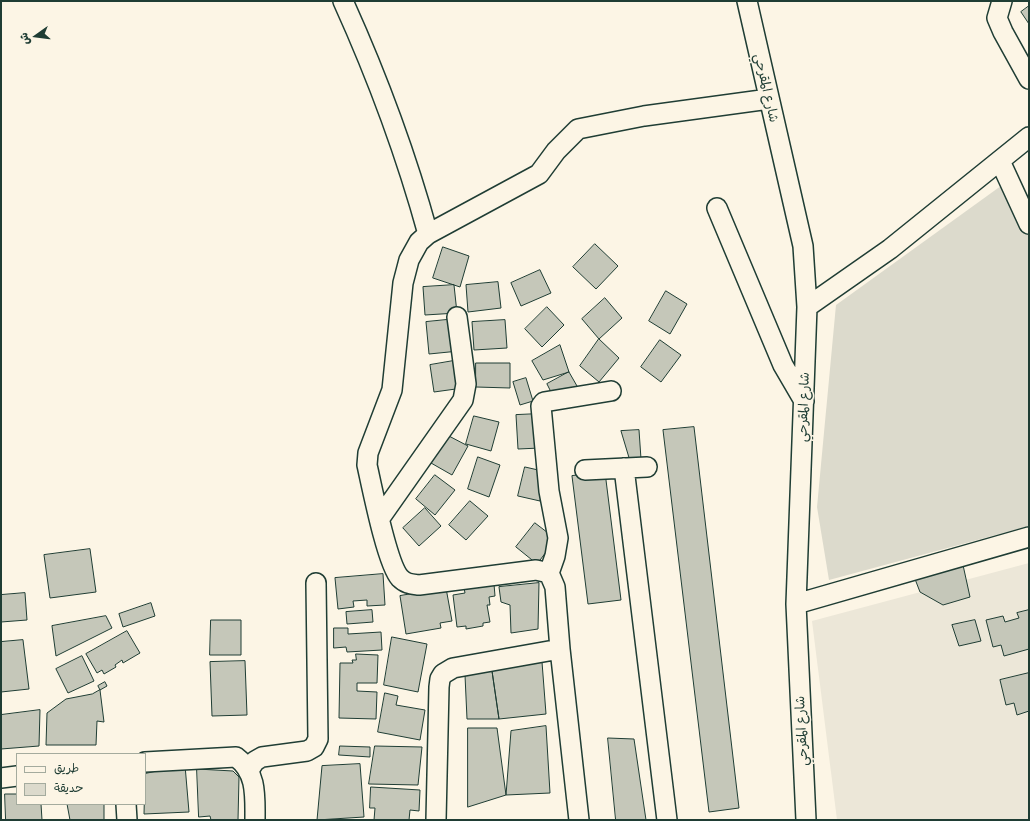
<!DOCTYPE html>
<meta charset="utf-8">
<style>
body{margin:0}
#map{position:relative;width:1030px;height:821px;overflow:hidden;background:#fcf5e5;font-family:Delius,"Playpen Sans Arabic",sans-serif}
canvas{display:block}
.frame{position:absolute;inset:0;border:2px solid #1f3d34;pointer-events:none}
.legend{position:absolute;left:16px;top:753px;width:130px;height:52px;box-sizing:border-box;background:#fcf5e5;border:1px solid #a4ab9e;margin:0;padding:5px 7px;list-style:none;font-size:12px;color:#1f3d34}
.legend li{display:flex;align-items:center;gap:8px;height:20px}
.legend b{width:20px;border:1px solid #a4ab9e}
.north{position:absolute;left:16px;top:16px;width:40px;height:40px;-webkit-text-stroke:3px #fcf5e5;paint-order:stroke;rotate:256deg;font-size:11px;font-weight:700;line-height:16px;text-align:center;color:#1f3d34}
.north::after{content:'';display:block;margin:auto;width:14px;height:18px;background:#1f3d34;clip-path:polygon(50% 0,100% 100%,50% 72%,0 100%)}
</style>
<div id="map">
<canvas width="1030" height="821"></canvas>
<div class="frame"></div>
<ul class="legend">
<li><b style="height:5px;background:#fcf5e5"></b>طريق</li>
<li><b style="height:11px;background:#dcdacc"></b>حديقة</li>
</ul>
<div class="north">ش</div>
</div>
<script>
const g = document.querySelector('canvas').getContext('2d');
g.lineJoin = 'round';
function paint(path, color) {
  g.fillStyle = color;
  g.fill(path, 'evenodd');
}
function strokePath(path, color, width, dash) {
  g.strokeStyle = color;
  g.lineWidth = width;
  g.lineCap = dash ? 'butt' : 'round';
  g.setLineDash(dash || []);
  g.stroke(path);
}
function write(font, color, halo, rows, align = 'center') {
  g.font = font + ' Delius,"Playpen Sans Arabic",sans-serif';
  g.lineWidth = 3;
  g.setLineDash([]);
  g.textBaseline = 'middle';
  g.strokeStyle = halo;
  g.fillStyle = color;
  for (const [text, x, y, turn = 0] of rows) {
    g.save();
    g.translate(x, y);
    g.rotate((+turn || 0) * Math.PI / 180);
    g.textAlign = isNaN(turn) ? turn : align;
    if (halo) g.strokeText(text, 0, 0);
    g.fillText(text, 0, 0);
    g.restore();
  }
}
paint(new Path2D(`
 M1029,563V820H837L812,621Z`), '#ece7d8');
paint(new Path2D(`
 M1005,183L1029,236V526L829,580L817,507L836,305Z`), '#dcdacc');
const building = new Path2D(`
 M1029,6V24L1021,12Z
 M595,244L618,266L596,289L573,267Z
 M443,247L469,256L460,287L433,278Z
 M540,270L551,293L521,306L511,283Z
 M498,282L501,308L468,312L466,285Z
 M454,285L457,313L425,315L423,287Z
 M666,291L687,304L670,334L649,321Z
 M605,298L622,318L599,339L582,319Z
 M547,307L564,325L542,347L525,329Z
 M456,319L459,351L429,354L426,322Z
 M505,320L507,348L474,350L472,322Z
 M599,339L619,358L599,382L580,366Z
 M660,340L681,355L661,382L641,367Z
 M560,345L569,372L543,380L532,361Z
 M459,360L463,388L434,392L430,365Z
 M476,363H510V388L476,387Z
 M569,372L577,386L554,398L547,384Z
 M526,378L533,401L520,405L513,382Z
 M539,414L540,448L518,449L516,415Z
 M474,416L499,422L491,451L466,444Z
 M694,427L739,808L709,812L663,430Z
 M639,430L641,459L630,461L621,431Z
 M447,435L468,446L452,475L431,463Z
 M478,457L500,465L489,497L468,489Z
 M525,467L547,472L540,501L518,496Z
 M605,472L621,600L588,604L572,476Z
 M435,475L455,490L435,515L416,499Z
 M470,501L488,516L466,540L449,525Z
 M425,508L441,526L419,546L403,528Z
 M535,523L556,539L537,564L516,547Z
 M90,549L96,592L50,598L44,555Z
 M963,565L970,597L943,605L920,592L915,579Z
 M383,574L385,605L367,606V600L353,601L354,607L338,609L335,578Z
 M539,583L538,629L511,633L510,605L501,602L499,587Z
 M494,584L495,596L489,597L490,605H487L490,622L483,623V626L466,629V626L457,627L453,595L465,593L464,588Z
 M446,588L452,621L440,623L441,628L406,634L400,596Z
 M25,593L27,620L1,622V595Z
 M151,603L155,616L123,627L119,614Z
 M372,610L373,622L347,624L346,612Z
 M1029,610V649L1004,656L1001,645L993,647L986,620L1003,616L1005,622L1019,618L1017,613Z
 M106,616L112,628L56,656L52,626Z
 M211,620H241V655H210Z
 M975,620L981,641L959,646L952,625Z
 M334,628H348V634L381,632L382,650L347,652L346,647L334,648Z
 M127,631L140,653L123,663L122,660L115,665L116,667L104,674L102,670L97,673L86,654Z
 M392,637L427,644L418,692L384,685Z
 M23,640L29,689L1,692V642Z
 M356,654L378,655L377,683H357V691L377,692L376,719L339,718L340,663H353L352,660H356Z
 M82,656L94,681L68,693L56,669Z
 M245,661L247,715L212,716L210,662Z
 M542,662L546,714L499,719L492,671Z
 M492,671L499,719H467L465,675Z
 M1029,673V711L1017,715L1014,703L1006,705L1000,680Z
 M105,682L107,686L100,690L98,686Z
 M100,690L104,722L97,721L96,745H46L47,713L66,699L92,694Z
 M385,693L398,696L396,705L425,710L420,740L378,732Z
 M40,710L39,746L1,749V715Z
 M546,726L550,793L506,795L511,731Z
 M468,728H497L506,795L468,807Z
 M608,738L634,739L646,820H616Z
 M340,746L370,747V757L339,755Z
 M375,746L422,747L418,785L369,784Z
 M360,764L364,817L317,820L322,766Z
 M185,765L189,812L144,814L145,774Z
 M197,769L233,771L239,777L238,820H211L210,816L199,817Z
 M371,787L420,790L419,811L410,810L409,820H374L375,808H370Z
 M5,794H17V804H41L42,820H6Z
 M65,804H104V820H70L67,804Z`);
paint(building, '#c5c7b9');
strokePath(building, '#1f3d34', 1);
const minor = new Path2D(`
 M343,1C377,76 406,154 428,234
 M747,1L803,246L807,307L796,604L806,820
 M1002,1L997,18L1003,32L1029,79
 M1000,161L1029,224
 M717,208L783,365L804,401
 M807,307L890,249L1029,137
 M624,468L667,820
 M585,470L647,467
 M380,518L463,400L466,384L457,317
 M549,573L555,556L558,538L549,491L541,406L544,402L611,391
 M796,604L1029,537
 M145,762L236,757C257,772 255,796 255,820
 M249,770L255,761L262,757L307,751L314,747L318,739L316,583
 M1,778L17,776
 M126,804L127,820
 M436,820L439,687L440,679L443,674L453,668L560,649
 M579,820L560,649L555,587L549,573L536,570L419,585C411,584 406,584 400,578C387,564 372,487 367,465L368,453L392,390L403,283L409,260L419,242L428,234L539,174L556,151L578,129L644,116L769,99`);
strokePath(minor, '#1f3d34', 22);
strokePath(minor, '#fcf5e5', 19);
write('13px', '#1f3d34', '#fcf5e5', [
 ["شارع المقرحي",766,88,77],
 ["شارع المقرحي",804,407,-88],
 ["شارع المقرحي",802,731,-93]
]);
</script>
